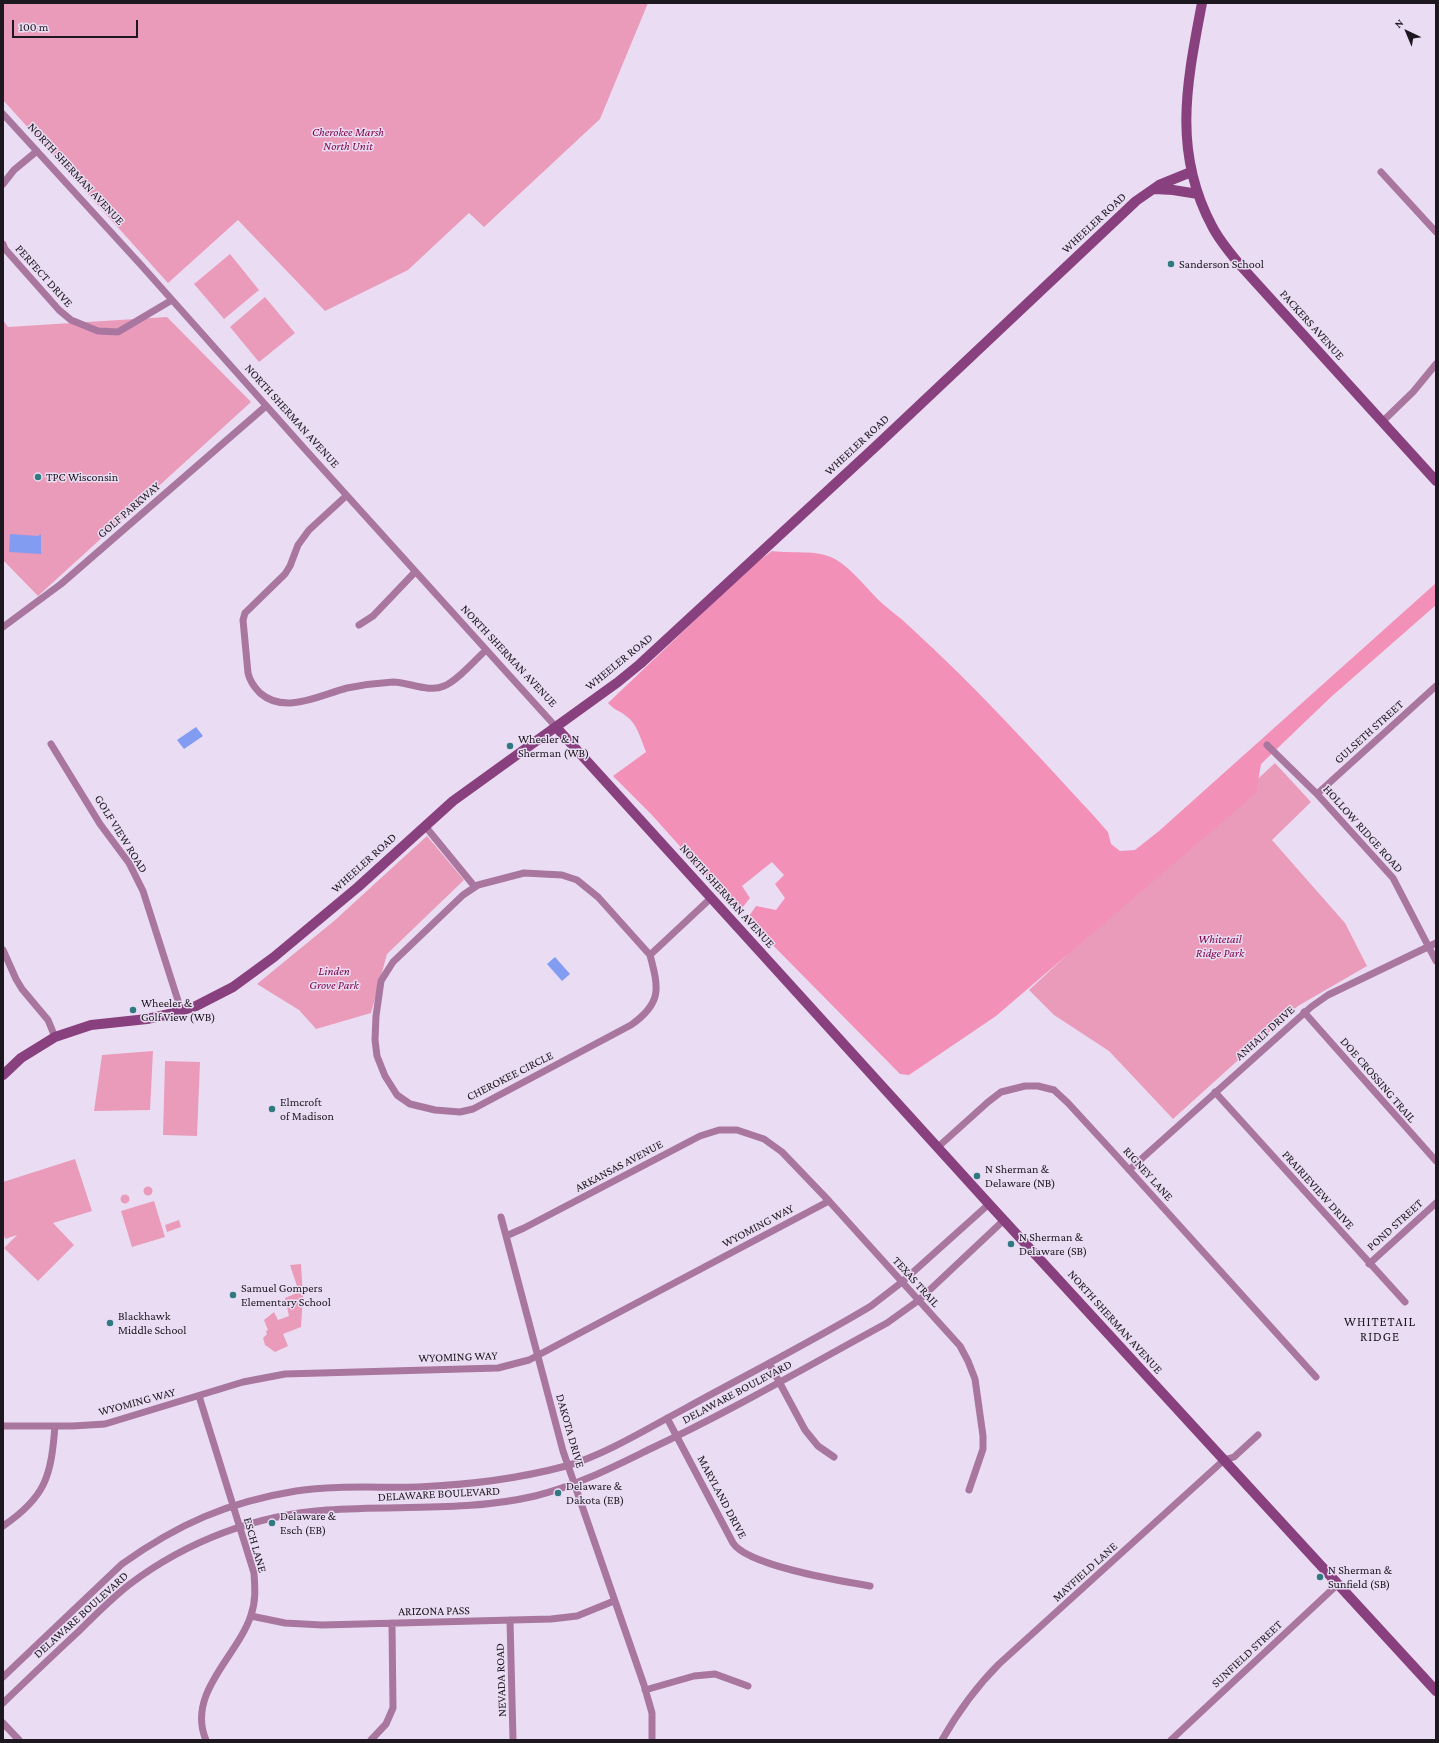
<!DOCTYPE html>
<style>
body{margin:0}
#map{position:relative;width:1439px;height:1743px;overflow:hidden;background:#eaddf3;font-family:"Crimson Pro",serif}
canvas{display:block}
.frame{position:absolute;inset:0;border:4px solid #1d1820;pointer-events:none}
.north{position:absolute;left:1387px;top:12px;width:40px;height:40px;-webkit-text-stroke:3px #eaddf3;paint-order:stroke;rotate:316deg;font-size:11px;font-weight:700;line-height:16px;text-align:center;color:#1d1820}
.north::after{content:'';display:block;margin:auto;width:14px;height:18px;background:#1d1820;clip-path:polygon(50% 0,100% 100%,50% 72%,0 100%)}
.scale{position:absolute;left:12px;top:20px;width:126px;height:18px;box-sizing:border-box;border:2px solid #1d1820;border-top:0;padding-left:5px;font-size:12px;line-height:14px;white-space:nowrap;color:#1d1820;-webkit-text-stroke:3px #eaddf3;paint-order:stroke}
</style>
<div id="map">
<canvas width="1439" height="1743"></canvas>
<div class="frame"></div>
<div class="north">N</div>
<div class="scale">100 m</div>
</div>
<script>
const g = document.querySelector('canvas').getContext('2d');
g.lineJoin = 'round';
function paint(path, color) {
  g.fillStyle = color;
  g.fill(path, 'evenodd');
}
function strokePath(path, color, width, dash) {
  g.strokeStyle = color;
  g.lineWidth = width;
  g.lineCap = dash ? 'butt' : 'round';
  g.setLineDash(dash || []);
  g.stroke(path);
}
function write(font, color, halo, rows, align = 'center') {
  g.font = font + ' "Crimson Pro",serif';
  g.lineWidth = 3;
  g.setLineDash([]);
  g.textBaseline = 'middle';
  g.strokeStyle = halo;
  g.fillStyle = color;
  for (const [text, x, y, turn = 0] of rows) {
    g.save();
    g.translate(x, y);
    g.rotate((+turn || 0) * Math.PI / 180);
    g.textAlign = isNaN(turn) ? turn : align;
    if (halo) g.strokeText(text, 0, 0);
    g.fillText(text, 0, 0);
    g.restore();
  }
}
paint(new Path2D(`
 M3,3H648L600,119L484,227L469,213L408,270L325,311L238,220L168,283L3,100Z
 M230,254L259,290L224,319L194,284Z
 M265,297L295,333L259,362L230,327Z
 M167,317L251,402L38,596L3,560V320L8,327Z
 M1275,763L1311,802L1272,840L1345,923L1367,966L1298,1006L1173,1119L1109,1051L1054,1015L1029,990Z
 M427,836L464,880L387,954L371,1013L316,1029L299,1010L257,984L334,921Z
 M153,1051L150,1110L94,1111L102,1055Z
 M165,1061L200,1062L197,1136L163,1135Z
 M75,1159L92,1211L53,1223L74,1245L38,1281L4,1248L17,1235L5,1239L3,1231V1182Z
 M143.5 1191a4.5 4.5 0 1 1 9 0a4.5 4.5 0 1 1-9 0Z
 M120.5 1199a4.5 4.5 0 1 1 9 0a4.5 4.5 0 1 1-9 0Z
 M154,1201L165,1237L132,1247L121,1211Z
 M179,1220L181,1227L167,1232L165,1225Z
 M301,1264L303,1297L301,1327L283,1334L288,1346L275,1352L265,1345L263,1338L267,1334L266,1331L268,1330L264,1320L274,1312L278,1320L289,1316L285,1298L299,1292L290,1265Z`), '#ea9bba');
paint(new Path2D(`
 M772,551C793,554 816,549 835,559C854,570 867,590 884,605C892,612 901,618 909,626C974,685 1033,750 1093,815L1108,832L1111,844L1120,851L1135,850L1159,831L1436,583V605L1331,697L1261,764L1256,793L996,1016L909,1075L900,1074L747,919L756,906L776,910L785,898L775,884L784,875L772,862L742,886L750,898L739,912L651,814L613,776L646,752C641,740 637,723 626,716C619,710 615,711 608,703L753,565Z`), '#f390b8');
paint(new Path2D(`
 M10,534L38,536L41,534V554L9,552Z
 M196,727L203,736L184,749L177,740Z
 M555,957L570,974L562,981L547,964Z`), '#819cf1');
strokePath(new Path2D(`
 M3,114L141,265L303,447L556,727
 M1381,172L1436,232
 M3,184L14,170L37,151
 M3,244L5,249L59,310L71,320L98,331L118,332L172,300
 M1383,421L1413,392L1436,364
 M346,496L309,530L298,545L290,566L285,574L245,613L243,620L248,673C250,682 254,687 260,693C285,715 320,695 347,688C362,685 377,683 393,682C408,682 429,693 444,686C457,681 474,661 485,651
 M359,625L373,616L415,572
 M3,627L61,584L266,406
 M51,744L100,824L129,863L143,891L181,1010
 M1267,745L1317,794L1393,878L1436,961
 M1317,794L1436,686
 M425,826L475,887
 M3,950L16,979L22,989L48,1020L55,1037
 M650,955C659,989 662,1003 631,1025L473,1109L460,1112L435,1110L410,1104L397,1095L385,1076L377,1056L375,1040L376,1016L381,981L393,962L463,895L478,885L524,873L562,875L577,880L598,897L650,955L711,898
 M1304,1012L1436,1161
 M1215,1092L1405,1302
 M938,1147L988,1102L1001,1092L1025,1086H1038L1054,1090L1068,1103L1113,1152L1316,1377
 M1129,1170L1311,1007L1328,995L1436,943
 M501,1217L563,1451L644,1685L652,1713V1740
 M506,1236L524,1228L700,1136L719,1130H737L764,1139L782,1152L829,1201L960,1346L968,1361L975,1379L983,1436V1449L969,1490
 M1369,1264L1436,1203
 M769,1363L805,1430L818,1446L834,1457
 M199,1396L254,1573C255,1588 256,1601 251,1615C238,1656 186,1693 206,1740
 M667,1418L733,1543C748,1566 841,1581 870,1586
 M3,1426H73L105,1424L243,1382L285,1374L498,1368L529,1360L829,1201
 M3,1526C46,1497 51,1476 55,1426
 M251,1616L285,1623L322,1625L551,1619L577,1616L614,1601
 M510,1620L513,1740
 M3,1677L122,1564C178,1524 228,1502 296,1491C336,1485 377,1488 418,1487C468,1485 517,1479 566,1466C605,1455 650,1427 686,1408C748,1374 811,1342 871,1306L902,1282L989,1204
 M645,1690L694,1676L715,1674L748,1686
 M3,1703C28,1679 53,1655 79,1631C95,1615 112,1598 130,1584C187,1541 256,1515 327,1510C396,1505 467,1512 535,1496C576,1486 613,1467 650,1449C731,1411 808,1366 887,1323L919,1300L1004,1220
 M3,1723L19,1740
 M371,1740L386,1724L393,1708L392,1623
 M942,1740C958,1712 976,1687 999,1664L1224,1460L1234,1457L1258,1435
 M1171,1740L1338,1584`), '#a9769f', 7);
strokePath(new Path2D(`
 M1202,3C1187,82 1172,151 1212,226C1219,240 1230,253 1240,265L1436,481
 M1154,189L1173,190L1198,194
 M556,727L989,1204L1436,1691
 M3,1075L21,1058L55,1037L91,1025L147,1019L174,1013L196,1006L233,987L274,957L358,887L453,801L618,682L640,664L874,448L1136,201L1159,185L1191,172`), '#89407e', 10);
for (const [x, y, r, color] of [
 [1171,264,4,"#317981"],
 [38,477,4,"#317981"],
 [510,746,4,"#317981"],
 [133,1010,4,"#317981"],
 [272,1109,4,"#317981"],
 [977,1176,4,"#317981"],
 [1011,1244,4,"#317981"],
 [233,1295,4,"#317981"],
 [110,1323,4,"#317981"],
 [558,1493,4,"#317981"],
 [272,1523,4,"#317981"],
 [1320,1577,4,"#317981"]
]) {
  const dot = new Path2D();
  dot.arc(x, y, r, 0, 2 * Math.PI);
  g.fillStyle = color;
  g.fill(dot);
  strokePath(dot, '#eaddf3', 1.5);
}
write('italic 12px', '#7b0047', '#eaddf3', [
 ["Cherokee Marsh",348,132],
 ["North Unit",348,146],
 ["Whitetail",1220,939],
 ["Ridge Park",1220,953],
 ["Linden",334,971],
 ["Grove Park",334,985]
]);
write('12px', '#1d1820', '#eaddf3', [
 ["NORTH SHERMAN AVENUE",76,174,47],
 ["WHEELER ROAD",1094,223,-43],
 ["PERFECT DRIVE",44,276,48],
 ["PACKERS AVENUE",1312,325,48],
 ["NORTH SHERMAN AVENUE",292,416,48],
 ["WHEELER ROAD",857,445,-43],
 ["GOLF PARKWAY",129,510,-41],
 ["NORTH SHERMAN AVENUE",509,656,47],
 ["WHEELER ROAD",619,662,-39],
 ["GULSETH STREET",1369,732,-42],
 ["HOLLOW RIDGE ROAD",1363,829,48],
 ["GOLF VIEW ROAD",121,834,58],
 ["WHEELER ROAD",364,863,-42],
 ["NORTH SHERMAN AVENUE",727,896,48],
 ["ANHALT DRIVE",1265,1033,-42],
 ["CHEROKEE CIRCLE",510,1076,-27],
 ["DOE CROSSING TRAIL",1378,1080,49],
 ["ARKANSAS AVENUE",619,1166,-28],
 ["RIGNEY LANE",1148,1174,48],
 ["PRAIRIEVIEW DRIVE",1318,1190,48],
 ["POND STREET",1395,1225,-42],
 ["WYOMING WAY",758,1226,-28],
 ["TEXAS TRAIL",916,1282,48],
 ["NORTH SHERMAN AVENUE",1115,1322,48],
 ["WYOMING WAY",458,1357,-2],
 ["DELAWARE BOULEVARD",737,1392,-28],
 ["WYOMING WAY",137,1402,-15],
 ["DAKOTA DRIVE",570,1431,74],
 ["DELAWARE BOULEVARD",439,1494,-3],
 ["MARYLAND DRIVE",722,1497,62],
 ["ESCH LANE",255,1545,74],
 ["MAYFIELD LANE",1085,1572,-42],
 ["ARIZONA PASS",434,1611,-1],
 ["DELAWARE BOULEVARD",81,1615,-42],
 ["SUNFIELD STREET",1247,1654,-43],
 ["NEVADA ROAD",501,1680,-92]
]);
write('12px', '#1d1820', '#eaddf3', [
 ["Sanderson School",1179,264],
 ["TPC Wisconsin",46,477],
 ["Wheeler & N",518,739],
 ["Sherman (WB)",518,753],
 ["Wheeler &",141,1003],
 ["Golf View (WB)",141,1017],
 ["Elmcroft",280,1102],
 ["of Madison",280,1116],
 ["N Sherman &",985,1169],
 ["Delaware (NB)",985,1183],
 ["N Sherman &",1019,1237],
 ["Delaware (SB)",1019,1251],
 ["Samuel Gompers",241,1288],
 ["Elementary School",241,1302],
 ["Blackhawk",118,1316],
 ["Middle School",118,1330],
 ["Delaware &",566,1486],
 ["Dakota (EB)",566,1500],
 ["Delaware &",280,1516],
 ["Esch (EB)",280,1530],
 ["N Sherman &",1328,1570],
 ["Sunfield (SB)",1328,1584]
], 'left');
g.letterSpacing = '1px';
write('13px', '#1d1820', '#eaddf3', [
 ["WHITETAIL",1380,1322],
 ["RIDGE",1380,1337]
]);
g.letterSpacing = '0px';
</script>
